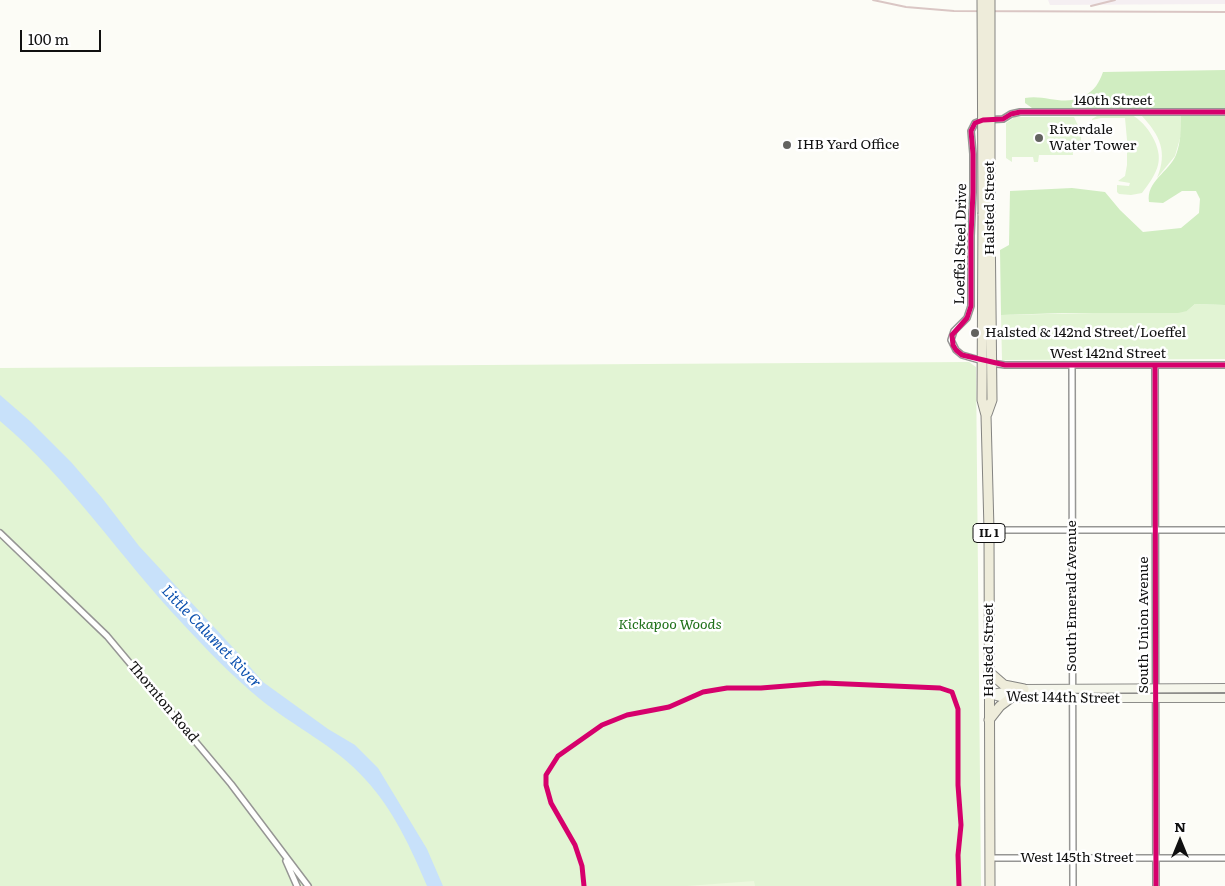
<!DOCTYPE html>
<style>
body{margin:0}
#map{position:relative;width:1225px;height:886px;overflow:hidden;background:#fcfcf6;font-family:Literata,serif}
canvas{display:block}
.north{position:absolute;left:1155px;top:816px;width:50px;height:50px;-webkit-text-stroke:4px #fff;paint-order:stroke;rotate:0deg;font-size:14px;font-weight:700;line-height:20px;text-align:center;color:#101010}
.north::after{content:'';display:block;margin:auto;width:18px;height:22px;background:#101010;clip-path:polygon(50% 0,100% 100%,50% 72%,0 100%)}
.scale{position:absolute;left:20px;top:30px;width:81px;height:22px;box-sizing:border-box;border:2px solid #101010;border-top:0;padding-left:6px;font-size:15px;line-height:18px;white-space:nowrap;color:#101010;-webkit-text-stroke:4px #fff;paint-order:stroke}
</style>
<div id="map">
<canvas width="1225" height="886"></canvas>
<div class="north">N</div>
<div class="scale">100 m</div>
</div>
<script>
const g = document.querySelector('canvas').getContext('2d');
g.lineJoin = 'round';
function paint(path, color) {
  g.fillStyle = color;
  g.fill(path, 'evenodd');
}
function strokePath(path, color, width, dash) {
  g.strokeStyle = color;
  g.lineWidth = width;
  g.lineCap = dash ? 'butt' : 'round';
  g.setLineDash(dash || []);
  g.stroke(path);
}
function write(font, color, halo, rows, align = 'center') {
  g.font = font + ' Literata,serif';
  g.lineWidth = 5;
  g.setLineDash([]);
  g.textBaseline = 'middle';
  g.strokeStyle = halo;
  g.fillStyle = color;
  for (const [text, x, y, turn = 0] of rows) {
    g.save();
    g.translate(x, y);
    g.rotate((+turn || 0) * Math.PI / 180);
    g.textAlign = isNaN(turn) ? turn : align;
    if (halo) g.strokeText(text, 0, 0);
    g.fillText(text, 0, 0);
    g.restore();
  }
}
paint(new Path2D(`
 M1048,0H1225V4L1050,5Z`), '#f5eff2');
paint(new Path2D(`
 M1132,115C1147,123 1163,148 1158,165C1156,174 1148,185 1142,193L1131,195L1119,194L1117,192V185L1129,186L1130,183L1118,181L1125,176L1127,165V140L1125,118H1101L1092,120V119L1097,116Z
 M1141,115H1181V135L1175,156L1157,178C1168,152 1160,135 1141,115Z
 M1015,117H1074L1081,132V145H1072L1073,155H1039L1038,162H1034L1033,157H1012V162L1006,158V123Z
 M1195,304L1225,305V359L1002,360L1001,315L1187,311Z
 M969,362L976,367L981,886H0V368Z`), '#e2f4d4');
paint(new Path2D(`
 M1225,70V109L1054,110L1032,108L1025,103V98C1046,94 1063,107 1084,96C1095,90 1099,83 1103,72Z
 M1181,115H1225V305L1195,304L1187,311L1178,313H1064L1001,315L1000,250L1009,245L1010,191L1072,188L1105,192L1120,210L1143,232L1181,228L1199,213L1200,199L1196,191H1182L1163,203L1149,202C1146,181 1169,172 1176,155C1181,142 1181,129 1181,115Z`), '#d0edc1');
paint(new Path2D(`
 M754,881L755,886H687Z`), '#edf8de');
paint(new Path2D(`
 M0,395L31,422L71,462L102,498L139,546L238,653L263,682L328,729L355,745L378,768L427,849L443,886H427C411,848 393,809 365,779C336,746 294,727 260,699C232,676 206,649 182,623C119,556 70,480 0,421Z`), '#c8e1fa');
const street = new Path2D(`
 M983,361L962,355L956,350L951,340L954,331L967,318L971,306V236L973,192V154L971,131L975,123L983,120L1003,119L1011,114L1020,112H1225
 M991,363L1005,365H1225
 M1072,365L1073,886
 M1155,365L1156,886
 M989,530H1225
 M0,533L107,636L231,784L308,886
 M990,858H1225
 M286,861L297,886`);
const secondary = new Path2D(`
 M989,694L1000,697L1043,698H1225
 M991,694L1024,689L1225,688`);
const primary = new Path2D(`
 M983,214L982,400L986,415L989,530L990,886
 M987,414L992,400L990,213
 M989,672L1004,685L1024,689
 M989,720L1000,706L1012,697`);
strokePath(street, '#969694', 8);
strokePath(secondary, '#8d8d8a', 10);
strokePath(primary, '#848481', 11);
strokePath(street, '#fffffe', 5);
strokePath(secondary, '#f5f6eb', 8);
strokePath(primary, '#eeecda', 9);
strokePath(new Path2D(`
 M873,0L906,7L954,11L1225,12
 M1091,6L1115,0`), '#dac6c4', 2);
const primaryBridge = new Path2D(`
 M982,0L983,214
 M990,0V213`);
strokePath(primaryBridge, '#848481', 11, []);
strokePath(primaryBridge, '#eeecda', 9);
strokePath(new Path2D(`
 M1225,112H1020L1011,114L1003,119L983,120L975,123L971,131L973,154V192L971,236V306L967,318L952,335L953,345L956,350L962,355L1005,365H1225
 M1155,365L1156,886
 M584,886L582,866L575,845L551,803L546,785V775L558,756L602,725L627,715L669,707L703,692L727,688H761L824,683L940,688L952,692L958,709V785L961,825L958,855L959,886`), '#d6006c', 5);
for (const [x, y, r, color] of [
 [1039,138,5,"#636360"],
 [787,145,5,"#636360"],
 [975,333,5,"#636360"]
]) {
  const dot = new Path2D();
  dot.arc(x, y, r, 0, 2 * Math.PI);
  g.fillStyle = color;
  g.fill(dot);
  strokePath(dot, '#fff', 2);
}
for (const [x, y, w] of [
 [989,533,32]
]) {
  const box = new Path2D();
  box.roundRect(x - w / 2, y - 9.5, w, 19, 4);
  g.fillStyle = '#fff';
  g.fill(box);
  strokePath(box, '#101010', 1);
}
write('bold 12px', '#101010', null, [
 ["IL 1",989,533]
]);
write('14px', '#101010', '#fff', [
 ["140th Street",1113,101],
 ["Halsted Street",990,208,-90],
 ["Loeffel Steel Drive",961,244,-89],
 ["West 142nd Street",1108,354],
 ["South Emerald Avenue",1072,596,-90],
 ["South Union Avenue",1144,625,-90],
 ["Halsted Street",989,650,-90],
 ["West 144th Street",1063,698,1],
 ["Thornton Road",163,702,50],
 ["West 145th Street",1077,858]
]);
write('14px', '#101010', '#fff', [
 ["Riverdale",1049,130],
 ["Water Tower",1049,146],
 ["IHB Yard Office",797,145],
 ["Halsted & 142nd Street/Loeffel",985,333]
], 'left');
write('italic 14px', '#1e6f18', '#fff', [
 ["Kickapoo Woods",670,625]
]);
write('italic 15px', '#0b50af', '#fff', [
 ["Little Calumet River",211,637,46]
]);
</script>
